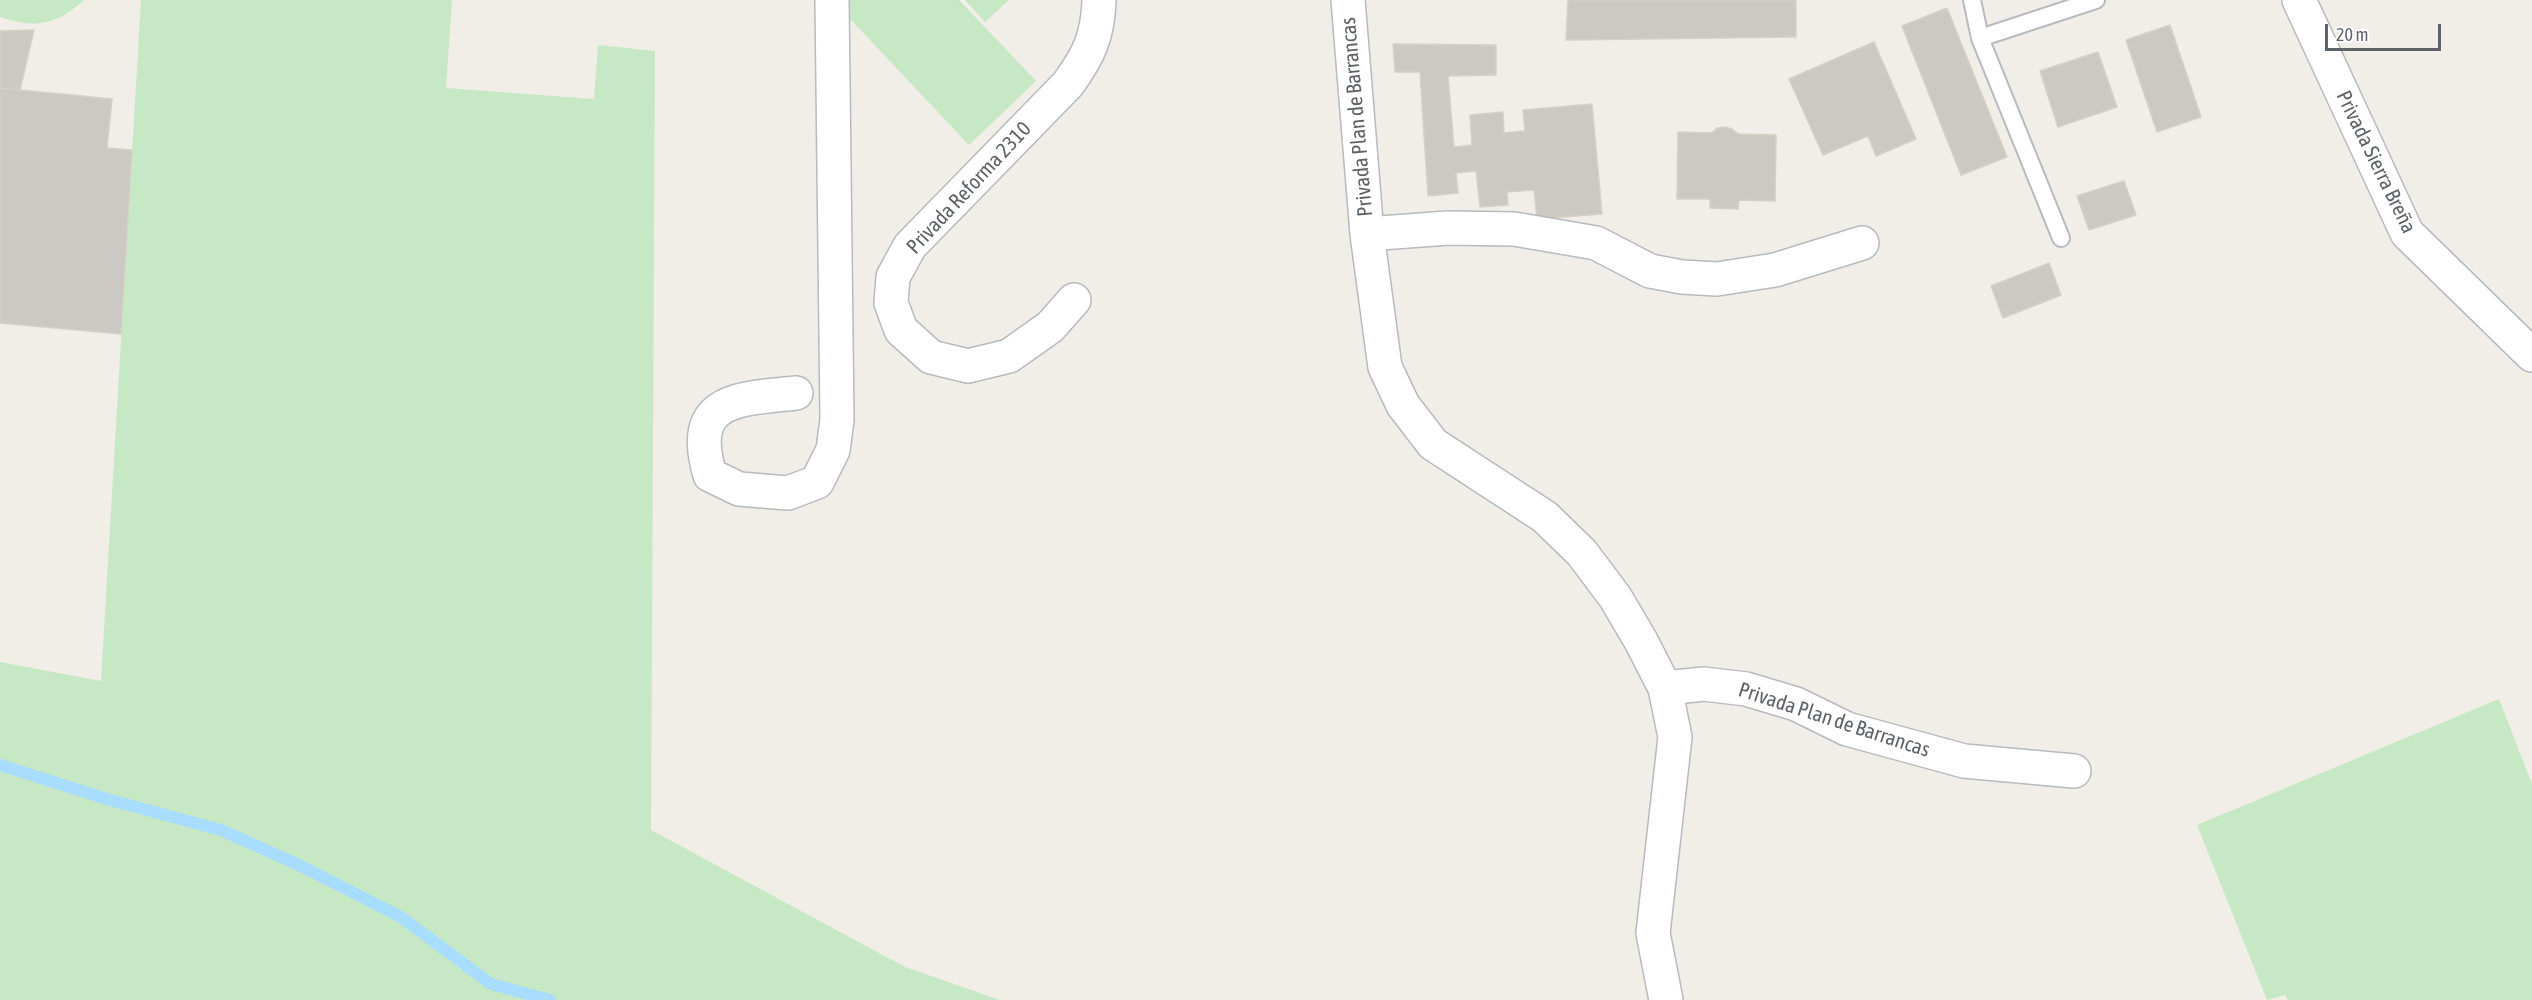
<!DOCTYPE html>
<meta charset="utf-8">
<style>
body{margin:0}
#map{position:relative;width:2532px;height:1000px;overflow:hidden;background:#f1eee7;font-family:"Asap Condensed",sans-serif}
canvas{display:block}
.scale{position:absolute;left:2325px;top:24px;width:116px;height:27px;box-sizing:border-box;border:3px solid #5e6367;border-top:0;padding-left:8px;font-size:18px;line-height:21px;white-space:nowrap;color:#5e6367;-webkit-text-stroke:4px #fff;paint-order:stroke}
</style>
<div id="map">
<canvas width="2532" height="1000"></canvas>
<div class="scale">20 m</div>
</div>
<script>
const g = document.querySelector('canvas').getContext('2d');
g.lineJoin = 'round';
function paint(path, color) {
  g.fillStyle = color;
  g.fill(path, 'evenodd');
}
function strokePath(path, color, width, dash) {
  g.strokeStyle = color;
  g.lineWidth = width;
  g.lineCap = dash ? 'butt' : 'round';
  g.setLineDash(dash || []);
  g.stroke(path);
}
function write(font, color, halo, rows, align = 'center') {
  g.font = font + ' "Asap Condensed",sans-serif';
  g.lineWidth = 6;
  g.setLineDash([]);
  g.textBaseline = 'middle';
  g.strokeStyle = halo;
  g.fillStyle = color;
  for (const [text, x, y, turn = 0] of rows) {
    g.save();
    g.translate(x, y);
    g.rotate((+turn || 0) * Math.PI / 180);
    g.textAlign = isNaN(turn) ? turn : align;
    if (halo) g.strokeText(text, 0, 0);
    g.fillText(text, 0, 0);
    g.restore();
  }
}
paint(new Path2D(`
 M0,0H84C57,25 35,29 0,17Z
 M141,0H452L446,88L594,99L598,45L655,51L651,830L905,967L1000,1000H0V662L101,681Z
 M840,0H959L1036,81L969,145L836,4Z
 M965,0H1009L985,22Z
 M2499,699L2532,784V1000H2288L2285,995L2267,1000L2197,825Z`), '#c6e8c4');
strokePath(new Path2D(`
 M0,765L110,800L221,830L299,865L401,917L491,984L550,1000`), '#a9ddff', 12);
const building = new Path2D(`
 M1568,0H1796V37L1566,40Z
 M1947,8L2007,157L1961,175L1902,26Z
 M2170,25L2201,117L2157,132L2126,40Z
 M34,30L20,90L0,88V31Z
 M1874,42L1916,139L1876,156L1868,136L1823,155L1789,79Z
 M1393,44L1496,45V75L1448,76L1454,147L1472,145L1470,115L1503,112L1504,133L1525,131L1523,110L1592,104L1602,214L1537,219L1534,190L1507,192L1508,205L1480,207L1476,171L1456,173L1458,193L1428,196L1420,72H1395Z
 M2098,52L2117,107L2058,127L2040,71Z
 M0,88L112,99L107,148L132,150L121,334L0,323Z
 M1725,127L1732,129L1738,134L1776,135L1775,201L1739,200L1738,209L1710,208V199H1677L1678,132L1712,133L1717,128Z
 M2124,181L2136,215L2089,230L2077,196Z
 M2049,263L2061,295L2003,318L1991,286Z`);
paint(building, '#ccc9c4');
strokePath(building, '#d6d0c5', 1.5);
const lane = new Path2D(`
 M1972,0L1980,38L2061,238
 M1980,38L2096,0`);
const street = new Path2D(`
 M1348,0L1367,234L1385,367L1403,405L1433,444L1545,517L1582,553L1615,597L1641,641L1665,688L1675,737L1653,933L1666,1000
 M2299,0L2407,233L2532,355
 M1367,234L1448,228L1514,229L1596,243L1650,271L1682,277L1717,279L1775,270L1862,243
 M1074,300L1050,327L1009,356L968,366L931,357L901,330L891,303L893,277L910,246L1068,84C1089,55 1098,36 1099,0
 M796,393C736,399 687,399 710,475L739,489L788,493L817,482L833,450L837,420L832,0
 M1665,688L1704,684L1746,689L1796,704L1847,729L1964,761L2074,771`);
strokePath(lane, '#b7babe', 20);
strokePath(street, '#b7babe', 36);
strokePath(lane, '#fff', 16);
strokePath(street, '#fff', 33);
write('21px', '#5e6367', '#fff', [
 ["Privada Plan de Barrancas",1357,117,-95],
 ["Privada Sierra Breña",2376,162,64],
 ["Privada Reforma 2310",969,188,-47],
 ["Privada Plan de Barrancas",1834,720,18]
]);
</script>
